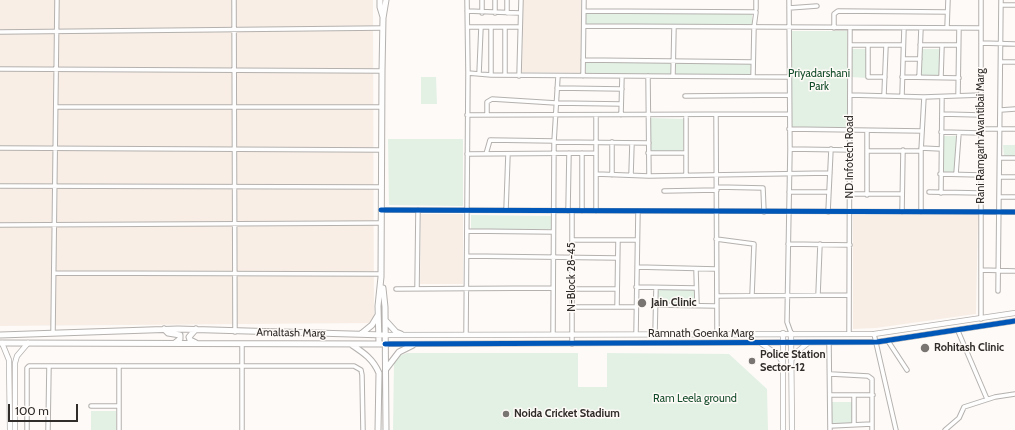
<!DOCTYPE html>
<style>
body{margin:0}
#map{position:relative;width:1015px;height:430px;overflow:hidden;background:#fdfaf8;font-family:Cabin,sans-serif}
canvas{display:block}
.scale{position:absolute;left:8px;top:404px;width:70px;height:18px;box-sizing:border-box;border:2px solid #312d2a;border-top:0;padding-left:5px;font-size:12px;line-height:14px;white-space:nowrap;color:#312d2a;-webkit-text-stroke:3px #fefaf7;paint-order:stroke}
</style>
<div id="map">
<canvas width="1015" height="430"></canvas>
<div class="scale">100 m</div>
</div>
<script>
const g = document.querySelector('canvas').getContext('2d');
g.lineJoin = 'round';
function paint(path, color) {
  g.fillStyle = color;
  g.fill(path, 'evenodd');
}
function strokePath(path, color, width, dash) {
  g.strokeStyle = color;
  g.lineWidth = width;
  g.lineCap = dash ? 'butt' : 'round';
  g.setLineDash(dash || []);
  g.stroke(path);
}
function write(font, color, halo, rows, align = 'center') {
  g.font = font + ' Cabin,sans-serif';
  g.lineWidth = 3;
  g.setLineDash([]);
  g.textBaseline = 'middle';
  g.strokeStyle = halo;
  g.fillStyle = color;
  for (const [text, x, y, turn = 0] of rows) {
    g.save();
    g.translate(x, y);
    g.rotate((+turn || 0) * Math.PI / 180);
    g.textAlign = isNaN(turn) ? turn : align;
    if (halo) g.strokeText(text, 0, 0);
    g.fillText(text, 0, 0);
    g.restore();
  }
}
paint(new Path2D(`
 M0,0H373L374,323L0,326Z
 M523,0H581V73L522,72Z
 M421,214H463V284H420Z
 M853,215H978L976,314L876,328L853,329Z`), '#f8eee6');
paint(new Path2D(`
 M586,13L752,14V25L586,24Z
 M792,31H847V131L791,127Z
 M851,49H867V78L851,77Z
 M922,49H940L939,78H921Z
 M586,63H671V74H586Z
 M676,63L752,64V75L676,74Z
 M421,77H436L437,104H421Z
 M651,118L684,119L683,151H651Z
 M942,136H958L957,176H941Z
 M388,139H463V206L389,205Z
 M1003,145H1015V156H1004Z
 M471,215L551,216V229H471Z
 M657,290H694V304H657Z
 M407,353H578V387H607V353L729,354L767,389L768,430H393L394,362L399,356Z
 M831,402H852V425H831Z
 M91,411H116V430H91Z`), '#e3f1e4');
const minor = new Path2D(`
 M234,0L235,332
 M756,0V9
 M789,0L790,149L787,322L791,333
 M1001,5H1015
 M789,8L817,6
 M467,11L520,13
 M584,11L756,12L754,27L753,77
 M482,13V0
 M495,13V0
 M507,13V0
 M584,26L981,28
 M468,27H520
 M491,27V75
 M834,28V14L838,11L947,12
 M947,28L948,0
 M0,32L383,28
 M981,43L1015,44
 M850,45H903
 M920,45H958
 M868,46V77H885
 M903,59H920
 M583,60L753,62
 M1001,62H1015
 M0,69L382,71
 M468,73L491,75L789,77
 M479,74L481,27
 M505,75V27
 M519,76L521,0
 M583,76L584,0
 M648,76L649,176
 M673,76L674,27
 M902,77L959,78
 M919,77L921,28
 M941,77L942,46
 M557,88L622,89
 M850,95L924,97L981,95
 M884,95L886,46
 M685,96L789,95
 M902,96L904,28
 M958,96L959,28
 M56,107H382
 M1001,110L1015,109
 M487,114V102L492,99L556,103L621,104
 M942,114L981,115
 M467,115L789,114
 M596,115V211
 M621,115L622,76
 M716,115L717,334
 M789,129L922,131
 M981,129H1015
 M941,132L981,133
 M554,142L649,143
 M612,142V175
 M0,148L382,150
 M921,148L941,149
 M790,149L850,150
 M867,151H921
 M648,153H686
 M467,154L596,153
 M486,154L490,140L554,141
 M1000,158H1015
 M596,174L649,176L830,173
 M940,174L981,175
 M956,174L959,133
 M631,175L632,143
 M686,175V115
 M1000,177H1015
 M0,186L381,187
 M717,187L763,188L764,212
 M664,191L717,190
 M789,192H829
 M929,192L981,193
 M941,193L942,97
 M850,194H902
 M867,195V131
 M999,197H1015
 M381,210L1015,212
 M506,210L508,154
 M568,211L569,153
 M582,211V153
 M828,212L831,149
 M902,212L903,150
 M921,212V151L924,97
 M0,225L381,223
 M467,231L553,232
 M716,239L754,244L752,295
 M572,240H637
 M788,244L850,245
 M467,256L617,258
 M637,267L716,269
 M696,270L697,305
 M981,270L1015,271
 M54,273L381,274
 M636,287L696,288
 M417,288L418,210
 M396,289L553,288
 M572,289H617
 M998,291L1001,0
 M818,295L820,244
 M717,296L849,295
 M655,305L716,306
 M572,307H636
 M617,307L618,240
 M981,319V0
 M958,331L987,399
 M53,333L57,0
 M849,333L850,28
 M466,334L468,73L467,0
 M553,334L554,142L558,76
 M636,334L638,211
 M655,334L656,288
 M874,334L896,430
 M888,341L907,370
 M572,344V211
 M829,344L830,430
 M119,366V430
 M831,374L868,376L872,379V430
 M830,395H873
 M91,406H119
 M854,423V395
 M830,426L872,424
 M27,430V368L29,366H354L361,370L362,375L363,430
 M48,430L49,366
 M242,430V344
 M945,430L959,418L964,407L995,397L1015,394`);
const tertiary = new Path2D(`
 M791,333L792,430
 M385,335L874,334L1015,313
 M2,343L9,360L10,430
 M385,344L877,342L1015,321
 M762,344L778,355L783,363
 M792,359L798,351L808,343
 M15,430V363L17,356L28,343
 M783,430V333`);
const secondary = new Path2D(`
 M380,0V7L383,17
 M383,288L385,307L386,430
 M386,321L396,332L401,334
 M164,329L168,333L180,335V339L175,343
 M361,334L372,325L378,315
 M0,335L178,329L385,335
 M0,343L385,344
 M196,343L190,340L189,337L196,329
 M379,344L378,306L381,277L382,71L383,18L386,0
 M352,345C364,353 373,359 379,373L378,430
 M386,369L399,352L413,345`);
strokePath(minor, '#b4b1ae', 5.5);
strokePath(tertiary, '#b4b1ae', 6);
strokePath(secondary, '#b4b1ae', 7);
strokePath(minor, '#fffefe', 3.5);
strokePath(tertiary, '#fffefe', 4.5);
strokePath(secondary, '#fffefe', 5);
strokePath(new Path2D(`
 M381,210L1015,212
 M385,344L877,342L1015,321`), '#0057b8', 5);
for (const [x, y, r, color] of [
 [642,303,5,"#787572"],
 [925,348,5,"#787572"],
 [752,361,4,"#787572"],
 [506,414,4,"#787572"]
]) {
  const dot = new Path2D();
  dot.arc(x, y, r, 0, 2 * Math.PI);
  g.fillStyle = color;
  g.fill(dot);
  strokePath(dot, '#fefaf7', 1.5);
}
write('11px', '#134c2a', '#fefaf7', [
 ["Priyadarshani",819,74],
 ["Park",819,87],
 ["Ram Leela ground",695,399]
]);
write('11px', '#312d2a', '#fefaf7', [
 ["Rani Ramgarh Avantibai Marg",981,136,-90],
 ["ND Infotech Road",850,157,-90],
 ["N-Block 28-45",572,277,-90],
 ["Amaltash Marg",291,333,1],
 ["Ramnath Goenka Marg",701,334]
]);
write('bold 11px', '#312d2a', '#fefaf7', [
 ["Jain Clinic",651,303],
 ["Rohitash Clinic",934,348],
 ["Police Station",760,355],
 ["Sector-12",760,368],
 ["Noida Cricket Stadium",514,414]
], 'left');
</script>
